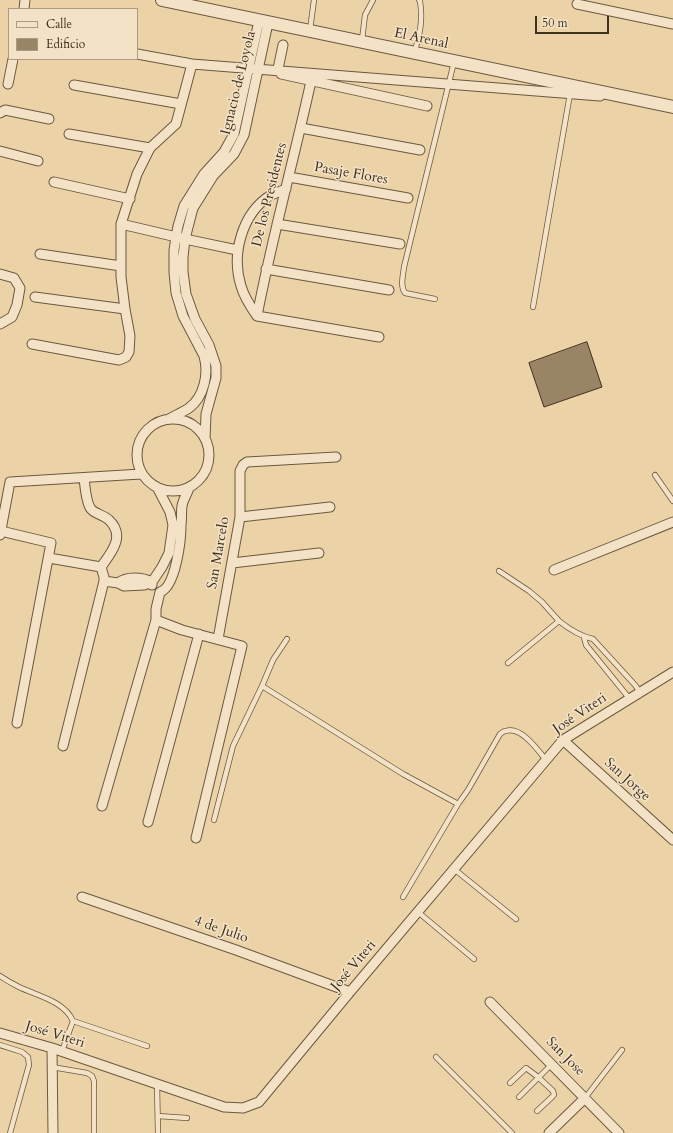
<!DOCTYPE html>
<meta charset="utf-8">
<style>
body{margin:0}
#map{position:relative;width:673px;height:1133px;overflow:hidden;background:#ecd3a7;font-family:Cardo,serif}
canvas{display:block}
.legend{position:absolute;left:8px;top:8px;width:130px;height:52px;box-sizing:border-box;background:#f3e2c6;border:1px solid #ab9a83;margin:0;padding:5px 7px;list-style:none;font-size:12px;color:#3f2f1e}
.legend li{display:flex;align-items:center;gap:8px;height:20px}
.legend b{width:20px;border:1px solid #ab9a83}
.scale{position:absolute;left:535px;top:16px;width:74px;height:18px;box-sizing:border-box;border:2px solid #3f2f1e;border-top:0;padding-left:5px;font-size:12px;line-height:14px;white-space:nowrap;color:#3f2f1e;-webkit-text-stroke:3px #f3e2c6;paint-order:stroke}
</style>
<div id="map">
<canvas width="673" height="1133"></canvas>
<ul class="legend">
<li><b style="height:5px;background:#f3e2c6"></b>Calle</li>
<li><b style="height:11px;background:#998465"></b>Edificio</li>
</ul>
<div class="scale">50 m</div>
</div>
<script>
const g = document.querySelector('canvas').getContext('2d');
g.lineJoin = 'round';
function paint(path, color) {
  g.fillStyle = color;
  g.fill(path, 'evenodd');
}
function strokePath(path, color, width, dash) {
  g.strokeStyle = color;
  g.lineWidth = width;
  g.lineCap = dash ? 'butt' : 'round';
  g.setLineDash(dash || []);
  g.stroke(path);
}
function write(font, color, halo, rows, align = 'center') {
  g.font = font + ' Cardo,serif';
  g.lineWidth = 3;
  g.setLineDash([]);
  g.textBaseline = 'middle';
  g.strokeStyle = halo;
  g.fillStyle = color;
  for (const [text, x, y, turn = 0] of rows) {
    g.save();
    g.translate(x, y);
    g.rotate((+turn || 0) * Math.PI / 180);
    g.textAlign = isNaN(turn) ? turn : align;
    if (halo) g.strokeText(text, 0, 0);
    g.fillText(text, 0, 0);
    g.restore();
  }
}
const building = new Path2D(`
 M587,342L602,387L544,407L529,363Z`);
paint(building, '#998465');
strokePath(building, '#3f2f1e', 1);
const service = new Path2D(`
 M310,30L314,0
 M362,40L365,15L373,0
 M414,53C420,35 423,20 420,1L419,0
 M435,299L405,293C400,286 403,276 404,267L454,62
 M533,307L570,94
 M655,475L673,501
 M499,571L529,591L542,602L559,621
 M584,637L586,645L629,698
 M287,639L273,660L262,686L403,774L458,804L468,790L500,734C502,733 503,731 506,731C521,726 538,750 546,760
 M508,663L559,621C569,629 580,636 593,639L635,685L640,692
 M214,820L233,746L262,686
 M454,869L516,919
 M403,897L458,804
 M418,912L474,959
 M0,976C6,980 13,984 19,987C38,996 64,1001 73,1021
 M0,1045L22,1052L28,1057L29,1065L10,1133
 M62,1051L73,1021L147,1046
 M436,1057L512,1133
 M52,1067L87,1073L92,1076L94,1081V1133
 M510,1083L526,1068L538,1077L553,1091L554,1095L552,1097L537,1111
 M157,1084L158,1133
 M519,1097L552,1064
 M585,1098L622,1050
 M158,1116L187,1118`);
const minor = new Path2D(`
 M577,4L673,24
 M24,9L25,0
 M283,45L278,69L281,74L427,106
 M137,54L192,64L600,96
 M8,84L13,59
 M74,85L181,104
 M0,113L5,110L49,119
 M301,128L420,150
 M69,134L150,148
 M0,151L38,161
 M289,177L408,198
 M54,182L130,199
 M121,224L185,239L237,250
 M277,224L400,244
 M40,254L121,266
 M266,269L389,290
 M0,274L14,278L20,288L17,305L12,317L0,324
 M35,297L125,309
 M257,316C272,237 294,160 311,81
 M257,316C250,306 244,297 241,286C231,254 242,213 271,195C276,193 281,191 286,189
 M257,316L379,337
 M32,344L119,360L126,357L129,352L130,336L125,309L121,277V224L137,174L150,148L176,124L192,64
 M137 455a36 36 0 1 1 72 0a36 36 0 1 1-72 0Z
 M169,419C176,415 183,412 189,408C204,397 209,374 204,356L183,316L176,293L174,272V250L176,237L178,226L184,206L204,174L224,152L234,134L259,21
 M205,439L206,414L216,378V366L209,345L195,319L186,294L183,272V257L185,239L193,208L213,176L234,154L244,135L268,23
 M240,517L330,507
 M1,531L51,543L17,723
 M0,535L10,482L141,474
 M49,558L101,567
 M232,563L319,553
 M554,570L673,522
 M104,581L118,583L124,586L144,585L152,582L162,567L169,553L173,525L170,512L158,489
 M118,583C127,576 142,577 152,582V585
 M156,620L182,630L242,646L196,838
 M218,639L240,517V471L243,465L247,462L336,457
 M563,740L673,840
 M63,746L104,581V577L101,567C111,553 126,536 109,520C104,515 95,514 91,509C86,503 85,486 84,478
 M102,806L156,620V609L160,592C176,587 181,539 181,525C182,519 181,512 182,506C183,500 187,494 189,488
 M148,822L199,634
 M82,897L236,950L350,992
 M490,1002L619,1133
 M0,1033L52,1048L224,1107L243,1108L259,1102L350,992L563,740L673,672
 M52,1048L53,1133
 M549,1133L585,1098`);
const tertiary = new Path2D(`
 M162,0L673,107`);
strokePath(service, '#6a5840', 6);
strokePath(minor, '#6a5840', 11);
strokePath(tertiary, '#6a5840', 14);
strokePath(service, '#f3e2c6', 4.5);
strokePath(minor, '#f3e2c6', 9);
strokePath(tertiary, '#f3e2c6', 12);
write('14px', '#3f2f1e', '#f3e2c6', [
 ["El Arenal",421,39,12],
 ["Ignacio de Loyola",239,83,-76],
 ["Pasaje Flores",351,174,10],
 ["De los Presidentes",270,195,-76],
 ["San Marcelo",219,553,-80],
 ["José Viteri",580,714,-34],
 ["San Jorge",627,780,42],
 ["4 de Julio",221,930,19],
 ["José Viteri",354,966,-50],
 ["José Viteri",55,1035,17],
 ["San Jose",565,1057,45]
]);
</script>
